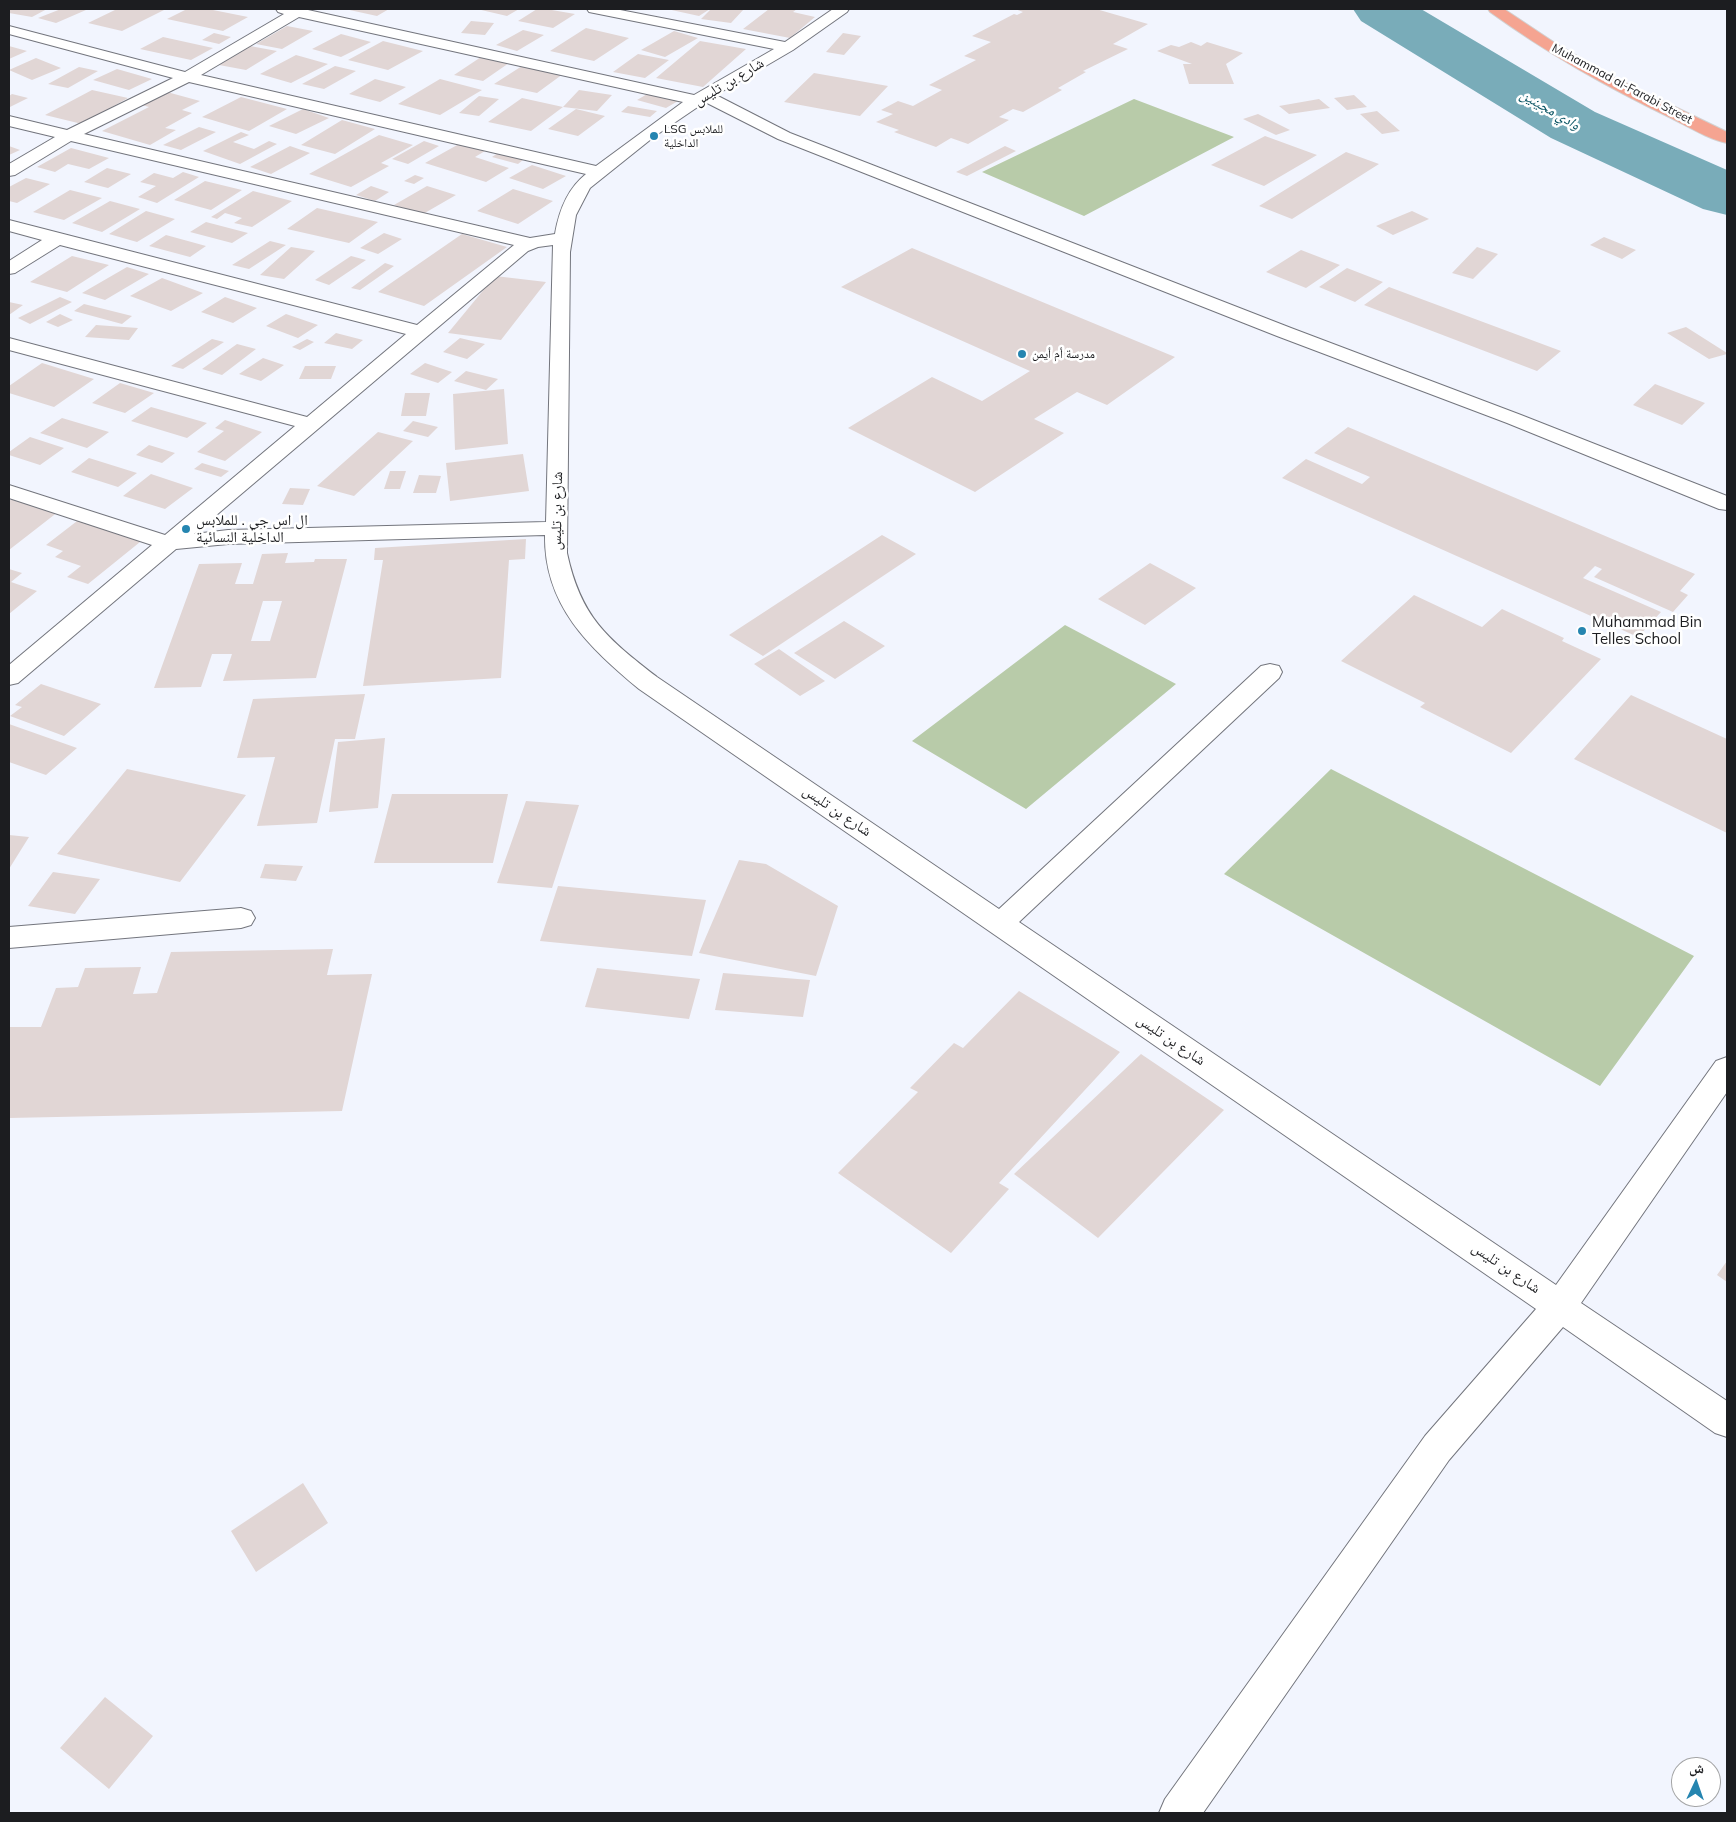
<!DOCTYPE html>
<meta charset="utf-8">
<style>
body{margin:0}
#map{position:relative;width:1736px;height:1822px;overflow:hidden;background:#f2f5fe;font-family:Mulish,"Noto Naskh Arabic",sans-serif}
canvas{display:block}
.frame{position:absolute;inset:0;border:10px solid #1c1d20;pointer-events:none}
.north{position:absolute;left:1671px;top:1757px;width:50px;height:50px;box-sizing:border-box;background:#fff;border:1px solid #a4a5a6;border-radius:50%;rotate:3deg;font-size:14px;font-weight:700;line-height:20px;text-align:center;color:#1c1d20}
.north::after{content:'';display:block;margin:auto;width:18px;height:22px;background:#2585b0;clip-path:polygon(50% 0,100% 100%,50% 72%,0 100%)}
</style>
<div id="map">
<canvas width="1736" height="1822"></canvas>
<div class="frame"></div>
<div class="north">ش</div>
</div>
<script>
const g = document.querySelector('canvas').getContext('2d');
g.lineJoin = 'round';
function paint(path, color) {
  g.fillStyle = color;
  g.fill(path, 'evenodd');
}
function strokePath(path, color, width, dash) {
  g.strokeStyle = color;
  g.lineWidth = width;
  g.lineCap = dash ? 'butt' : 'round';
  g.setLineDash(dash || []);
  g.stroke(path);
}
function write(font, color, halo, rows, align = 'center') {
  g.font = font + ' Mulish,"Noto Naskh Arabic",sans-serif';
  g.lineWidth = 5;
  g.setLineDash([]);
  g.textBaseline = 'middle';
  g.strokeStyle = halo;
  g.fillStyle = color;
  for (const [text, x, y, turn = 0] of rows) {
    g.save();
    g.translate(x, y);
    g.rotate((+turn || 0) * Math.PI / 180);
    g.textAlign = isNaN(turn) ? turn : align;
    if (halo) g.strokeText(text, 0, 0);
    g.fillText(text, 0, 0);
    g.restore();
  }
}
paint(new Path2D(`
 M1134,99L1234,137L1084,216L982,172Z
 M1065,625L1176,684L1026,809L912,741Z
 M1331,769L1694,956L1600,1086L1224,874Z`), '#b8cba9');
paint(new Path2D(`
 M1353,9H1421L1595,112L1727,170V215L1703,209L1551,138L1361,21Z`), '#79acb9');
paint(new Path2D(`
 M9,9H47L32,17L9,13Z
 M61,9H80L86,10L56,23L38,18Z
 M117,9H166L122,31L88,23Z
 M187,9H208L248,17L223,31L167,19Z
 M345,9H389L377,16Z
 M477,9H519L507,16Z
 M537,9H546L575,14L553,28L518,21Z
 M667,9H710L699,16Z
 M711,9H744L731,23L701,19Z
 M769,9H797L793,12L815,17L790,38L743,29Z
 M1015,9H1096L1148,24L1113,44L1128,49L1083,71L1086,72L1058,88L1062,90L1023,112L1013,109L999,117L1009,120L968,144L951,138L936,147L894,132L899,130L876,122L893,114L881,110L898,101L913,106L942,90L929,85L976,60L964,56L991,42L972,36L1014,14L1017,15L1023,12Z
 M471,21L494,23L485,35L461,33Z
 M287,26L313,31L282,49L256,44Z
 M586,28L629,38L594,61L550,51Z
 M523,30L544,35L517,51L496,45Z
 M674,31L698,38L665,57L641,50Z
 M214,33L231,37L219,44L202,40Z
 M843,33L861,36L844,55L826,52Z
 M341,34L371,42L341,57L312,49Z
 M163,37L213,48L191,60L140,49Z
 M383,41L423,51L388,70L348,60Z
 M700,41L746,49L703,87L656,78Z
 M1191,42L1201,46L1207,42L1243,53L1226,64L1234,84H1189L1183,64H1192L1157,51L1171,45L1179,47Z
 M9,46L27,51L9,59Z
 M250,46L277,51L246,70L219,65Z
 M638,54L669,60L645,78L613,72Z
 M296,55L328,64L291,83L260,74Z
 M481,57L509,63L483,81L454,75Z
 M36,58L61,68L32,80L9,70Z
 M335,66L356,71L324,89L302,84Z
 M522,66L563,74L537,93L494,84Z
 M79,67L98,71L68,88L48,84Z
 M117,69L152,79L129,90L93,80Z
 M814,73L888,86L860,116L784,102Z
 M375,79L406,87L380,102L349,94Z
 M440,79L482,90L440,115L398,104Z
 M92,90L128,98L82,124L45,115Z
 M579,90L612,95L597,111L563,107Z
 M167,92L200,101L182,110L192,113L165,128L176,130L150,145L102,131L149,107L142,105Z
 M649,93L678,101L666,108L637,100Z
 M12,94L28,98L10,107L9,96Z
 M1354,95L1367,107L1347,110L1334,98Z
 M479,96L499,99L479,116L459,113Z
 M241,97L287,109L249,131L202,117Z
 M522,98L563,107L531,131L488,122Z
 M1319,99L1330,108L1289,114L1279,106Z
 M628,106L657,111L650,117L621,112Z
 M303,109L329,118L296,134L269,126Z
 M576,109L605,116L578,136L548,129Z
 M1377,111L1400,131L1382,134L1360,114Z
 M1258,114L1290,130L1276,135L1243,119Z
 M342,120L375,129L335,154L301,145Z
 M199,127L216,132L181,150L163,145Z
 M241,132L249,135L233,142L254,149L269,141L277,144L240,164L203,151Z
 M379,135L413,145L381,163L389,166L351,187L309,174Z
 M1265,136L1317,155L1264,186L1211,165Z
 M424,141L439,146L408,164L392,159Z
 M459,144L485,151L475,157L509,168L486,182L425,163Z
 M9,146L20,150L9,155Z
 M290,146L310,153L271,174L250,167Z
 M1005,146L1016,151L967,176L956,172Z
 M71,148L109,158L89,169L68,164L55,172L37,167Z
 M1346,152L1379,164L1292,219L1259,206Z
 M498,153L523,160L518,164L492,157Z
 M532,165L566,176L543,189L509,178Z
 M107,168L131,174L108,188L84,182Z
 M183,172L199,177L157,203L138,197L156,186L140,182L154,173L173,178Z
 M415,175L424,178L414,184L404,181Z
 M26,178L50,184L17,203L9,201V187Z
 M205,181L242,190L211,210L174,200Z
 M371,186L389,192L375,201L356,195Z
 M427,186L456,195L423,214L394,205Z
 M513,189L553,201L518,224L477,211Z
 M70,190L102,198L64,220L33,212Z
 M253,191L292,201L252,227L234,223L242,218L225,213L217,219L211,217Z
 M110,201L140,209L102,232L72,223Z
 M317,208L378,222L349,243L287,229Z
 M146,211L175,219L137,242L109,234Z
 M1412,211L1429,219L1393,235L1376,226Z
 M206,222L248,233L232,243L190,232Z
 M384,233L402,239L378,254L360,248Z
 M462,234L507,247L424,306L378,292Z
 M166,235L206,246L190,257L149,246Z
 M1604,237L1636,250L1622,259L1590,245Z
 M270,241L286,245L249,269L232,265Z
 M291,247L315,251L284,279L260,275Z
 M1477,247L1498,254L1473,279L1452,273Z
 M912,248L1175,357L1107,405L1077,392L1034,419L1064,433L975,492L848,428L932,377L982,401L1030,371L841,287Z
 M1301,250L1340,265L1306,288L1266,272Z
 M72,256L109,265L67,292L30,282Z
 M351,256L366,260L329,285L315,280Z
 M385,263L394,266L360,290L351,288Z
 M127,267L149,274L105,300L82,293Z
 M1347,268L1383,282L1355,302L1319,287Z
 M495,276L546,282L501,340L448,333Z
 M162,278L203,293L171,311L130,296Z
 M1389,287L1561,351L1537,371L1364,305Z
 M60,297L72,302L30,324L18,318Z
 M225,297L257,308L233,323L201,312Z
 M9,302L23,305L9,315Z
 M84,304L132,316L122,324L74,311Z
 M60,314L73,320L58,327L46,322Z
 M286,314L318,325L298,338L266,326Z
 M96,325L138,328L129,340L85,337Z
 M1686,327L1727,353V354L1709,359L1667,333Z
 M336,333L363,340L352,349L324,343Z
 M460,338L485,344L467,359L443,352Z
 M212,339L224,342L183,369L171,366Z
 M307,339L314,342L300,350L292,347Z
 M237,344L256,349L222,375L202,369Z
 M263,358L284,365L261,381L239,374Z
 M42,363L94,379L54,407L9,393V386Z
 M425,363L452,372L438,383L410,374Z
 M305,366H336L331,379H299Z
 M466,371L498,379L486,390L454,381Z
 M120,383L154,393L125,413L92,403Z
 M1655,384L1705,403L1682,425L1633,405Z
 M504,389L508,444L455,450L453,394Z
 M405,393H430L426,416H401Z
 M151,407L207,423L187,438L131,421Z
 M62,418L109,432L87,448L40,433Z
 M225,420L262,432L225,461L197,452L224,431L215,428Z
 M413,421L438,427L428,437L403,431Z
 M1348,427L1695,574L1680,591L1688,595L1673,612L1594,577L1602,569L1595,566L1583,578L1661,612L1638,637L1282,478L1306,459L1362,484L1370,477L1314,453Z
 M378,432L413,441L354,496L317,486Z
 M30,437L64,448L40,465L9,455V452Z
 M149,445L175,453L162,463L136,455Z
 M523,454L529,491L450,501L446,463Z
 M89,458L137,473L118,487L71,472Z
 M202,463L229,471L221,477L194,469Z
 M390,471H406L400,489H384Z
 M151,474L193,488L165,509L123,496Z
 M419,475L441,476L436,493H413Z
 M290,488L310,489L303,505L282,504Z
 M18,495L63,508L9,550V501Z
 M81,518L145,538L88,584L67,577L81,566L55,557L63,551L46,545Z
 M882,535L916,554L763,656L729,635Z
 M526,539L525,559L509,560L501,678L363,686L383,560H374L375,548Z
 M288,553L285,563L314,562L315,559H347L316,678L223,681L232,654H212L201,687L154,688L199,564L242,563L235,584H253L262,554ZM263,601H282L270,641H251Z
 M1150,563L1196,588L1145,625L1098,599Z
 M9,569L22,573L11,582L37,591L9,614Z
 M1414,595L1482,627L1502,609L1564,638L1562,641L1601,659L1511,753L1420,707L1425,703L1341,661Z
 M844,621L885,646L835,679L794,653Z
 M779,649L825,681L800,696L754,664Z
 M41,684L101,704L64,736L10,716L22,707L15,705Z
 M365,694L355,739H335L317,823L257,826L275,757L237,758L253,699Z
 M1631,695L1727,739V833L1574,759Z
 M9,724L77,748L46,775L9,762Z
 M385,738L378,808L329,812L338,742Z
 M127,769L246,795L180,882L57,854Z
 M392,794H508L493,863H374Z
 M526,801L579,805L552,888L497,883Z
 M9,835L29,837L9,869Z
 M739,860L766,864L838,906L816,976L699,953Z
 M265,864L303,866L296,881L260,878Z
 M53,872L100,879L75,914L28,906Z
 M558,886L706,900L692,956L540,941Z
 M333,949L327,975L372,974L342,1111L9,1118V1027H41L56,988L78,987L85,968L141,967L133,994L157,993L171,952Z
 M597,968L700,979L689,1019L585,1007Z
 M723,973L810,980L803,1017L715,1010Z
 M1019,991L1120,1052L999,1183L1009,1189L951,1253L838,1173L918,1092L910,1088L954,1043L963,1048Z
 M1141,1054L1224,1110L1098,1238L1014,1174Z
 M1727,1261V1282L1717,1275Z
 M303,1483L328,1523L256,1572L231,1531Z
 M105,1697L153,1736L109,1789L60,1748Z`), '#e1d6d5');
const minor = new Path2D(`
 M276,9H309L308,10L694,95L774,49L589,12L587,9H615L785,42L833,9H849L847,12L793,50L716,95L790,133L1291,328L1521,415L1727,496V510L1719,509L1507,423L1277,336L778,139L705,102L655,136L590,188L576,215L570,252L567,553C581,618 607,638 657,677L999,909L1261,666L1270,664L1279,666L1282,672L1279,678L1019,922L1556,1285L1716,1061L1727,1057V1092L1581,1303L1727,1401V1437L1715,1433L1563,1327L1449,1460L1203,1813H1159L1165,1799L1425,1436L1536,1309L639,689C589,647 544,606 545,535L228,544L176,549L18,683L9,685V665L152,545L9,498V485L165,535L295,426L9,350V338L307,417L406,334L60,245L15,273L9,274V261L42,240L9,231V220L417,325L514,245L71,141L15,175L9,176V164L55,137L9,126V116L67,130L173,78L9,34V26L185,72L284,14L278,12ZM299,17L683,102L596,166L201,75ZM189,82L586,174C567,189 559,211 555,234L530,238L84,134ZM553,245L546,522L228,530L194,534L528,251L538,247Z
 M241,908L251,911L255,918L251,925L241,928L9,948V927Z`);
const highway = new Path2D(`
 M1488,9H1504L1555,43L1613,77L1727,132V143C1708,139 1689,127 1671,118C1608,88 1547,53 1490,12Z`);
strokePath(minor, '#73757d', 2);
strokePath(highway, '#d2d2d2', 2);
paint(minor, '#fff');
paint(highway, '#f5a491');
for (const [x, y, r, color] of [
 [654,136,5,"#2585b0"],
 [1022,354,5,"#2585b0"],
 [186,529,5,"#2585b0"],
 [1582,631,5,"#2585b0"]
]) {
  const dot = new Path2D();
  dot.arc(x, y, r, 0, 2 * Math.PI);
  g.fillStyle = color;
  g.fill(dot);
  strokePath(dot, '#fff', 2);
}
write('12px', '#1c1d20', '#fff', [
 ["Muhammad al-Farabi Street",1622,84,28]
]);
write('12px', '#1c1d20', '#fff', [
 ["LSG للملابس",664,129],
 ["الداخلية",664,143],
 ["مدرسة أم أيمن",1032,354]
], 'left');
write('italic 14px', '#085362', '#fff', [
 ["وادي مجينين",1550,110,30]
]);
write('15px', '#1c1d20', '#fff', [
 ["شارع بن تليس",729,82,-31],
 ["شارع بن تليس",557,511,-89],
 ["شارع بن تليس",837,811,34],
 ["شارع بن تليس",1171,1040,34],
 ["شارع بن تليس",1506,1268,34]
]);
write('15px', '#1c1d20', '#fff', [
 ["ال اس جي . للملابس",196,520],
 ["الداخلية النسائية",196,537],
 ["Muhammad Bin",1592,622],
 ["Telles School",1592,639]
], 'left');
</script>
